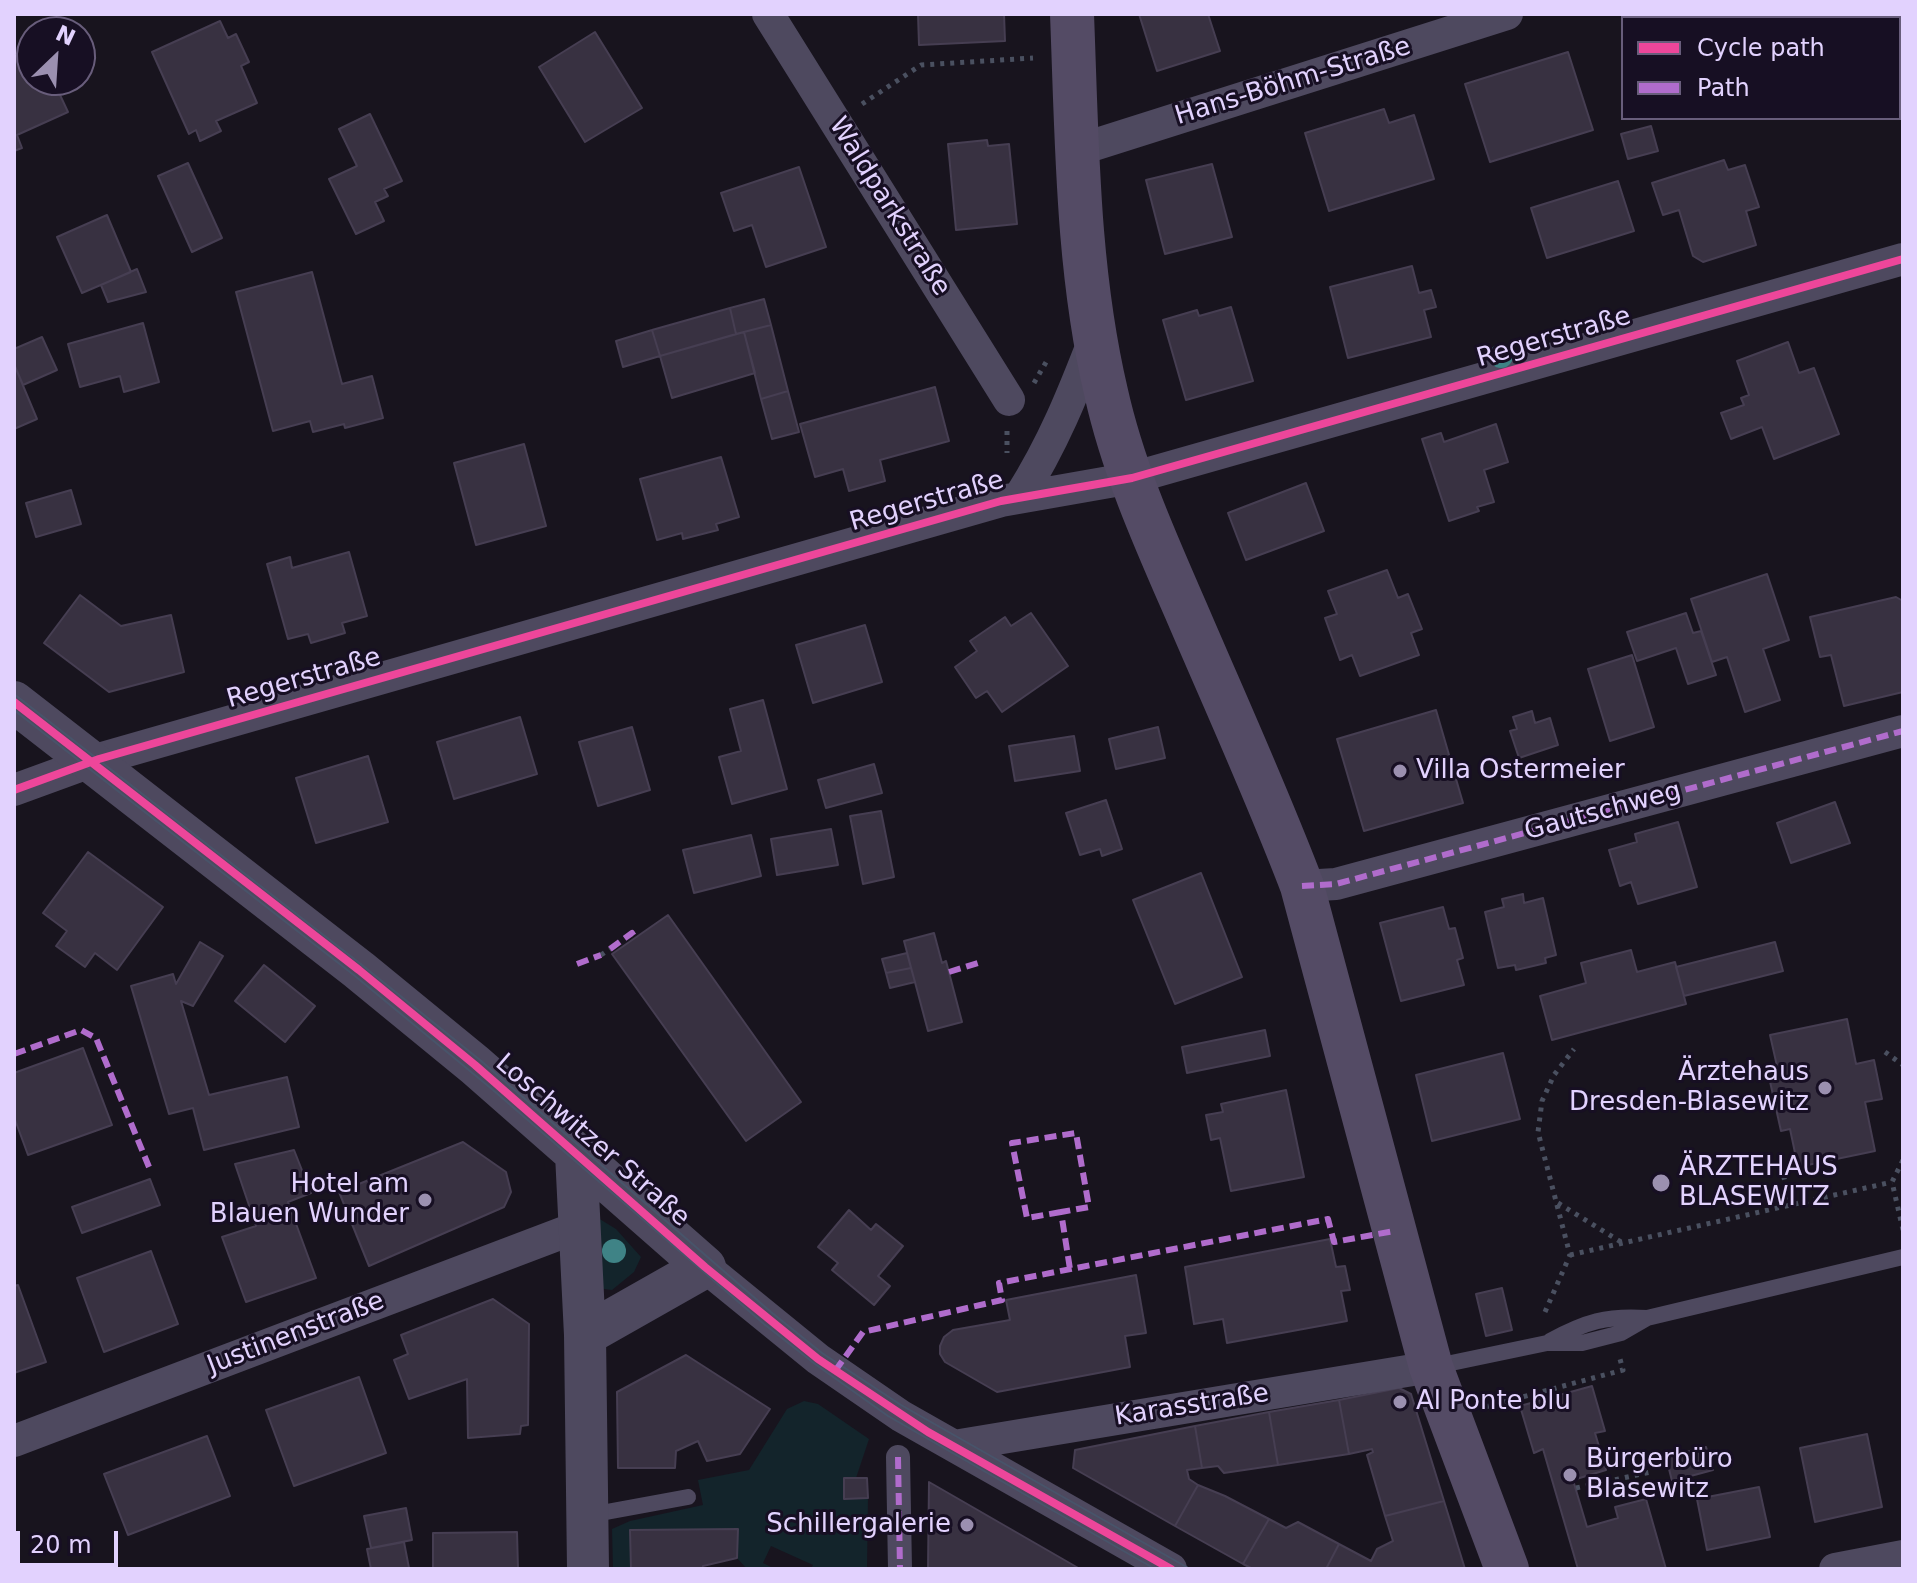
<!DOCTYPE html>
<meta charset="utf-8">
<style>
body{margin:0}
#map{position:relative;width:1917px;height:1583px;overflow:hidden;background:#18141e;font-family:"DejaVu Sans",sans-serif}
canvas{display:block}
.frame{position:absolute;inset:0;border:16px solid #e2d2fe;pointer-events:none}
.legend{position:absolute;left:1621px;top:16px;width:280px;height:104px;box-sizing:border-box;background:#170f23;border:2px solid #685d7b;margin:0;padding:10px 14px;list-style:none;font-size:24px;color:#e2d2fe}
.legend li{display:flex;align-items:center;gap:16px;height:40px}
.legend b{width:40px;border:2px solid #685d7b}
.north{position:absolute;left:16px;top:16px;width:80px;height:80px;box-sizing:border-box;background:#170f23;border:2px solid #685d7b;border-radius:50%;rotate:25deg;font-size:22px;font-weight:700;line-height:32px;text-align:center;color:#e2d2fe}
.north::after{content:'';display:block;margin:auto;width:28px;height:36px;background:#9b90b0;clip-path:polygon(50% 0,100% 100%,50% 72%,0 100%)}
.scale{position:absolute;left:16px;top:1531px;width:102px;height:36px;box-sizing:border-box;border:4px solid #e2d2fe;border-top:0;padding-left:10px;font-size:24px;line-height:28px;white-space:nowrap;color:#e2d2fe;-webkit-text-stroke:6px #170f23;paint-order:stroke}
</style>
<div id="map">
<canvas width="1917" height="1583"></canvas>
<div class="frame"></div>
<ul class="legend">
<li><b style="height:10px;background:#ed469a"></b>Cycle path</li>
<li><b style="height:10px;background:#b06ccc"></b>Path</li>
</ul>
<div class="north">N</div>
<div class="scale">20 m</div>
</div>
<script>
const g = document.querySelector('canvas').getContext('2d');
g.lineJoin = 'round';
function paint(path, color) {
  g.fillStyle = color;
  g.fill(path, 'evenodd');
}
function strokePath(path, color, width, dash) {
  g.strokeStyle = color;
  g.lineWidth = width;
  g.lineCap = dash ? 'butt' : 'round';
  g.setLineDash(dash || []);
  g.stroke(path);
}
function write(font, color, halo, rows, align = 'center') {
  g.font = font + ' "DejaVu Sans",sans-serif';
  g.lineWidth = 6;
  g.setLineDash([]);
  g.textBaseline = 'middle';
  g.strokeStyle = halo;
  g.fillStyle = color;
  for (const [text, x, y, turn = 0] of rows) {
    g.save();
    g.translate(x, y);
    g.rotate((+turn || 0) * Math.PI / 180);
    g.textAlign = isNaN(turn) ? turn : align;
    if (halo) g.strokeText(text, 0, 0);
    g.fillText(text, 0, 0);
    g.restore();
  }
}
paint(new Path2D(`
 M598,1218L616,1229L641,1257L634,1272L612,1290L597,1288Z
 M804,1401L818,1404L869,1439L856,1478H844V1499L868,1498L867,1569H811L813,1565L771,1546L763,1563L775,1569H747L737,1558V1529L631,1530V1569H613L612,1529L630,1521L703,1505L698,1480L749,1470L787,1409Z`), '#13242b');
const building = new Path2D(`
 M918,14H1004L1005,41L919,45Z
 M1139,14H1208L1220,51L1157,71Z
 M220,21L228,38L236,34L249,62L241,66L257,103L216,121L221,131L200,141L196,130L189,134L152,52Z
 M595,32L642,108L585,142L539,67Z
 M14,52L21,63L32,58V80H53L68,112L17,135L22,148L14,151Z
 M1568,52L1593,130L1490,162L1465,84Z
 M1384,109L1389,123L1414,115L1434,179L1329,211L1305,133Z
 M370,114L402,181L384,189L388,196L375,202L384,221L356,234L329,179L357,166L339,129Z
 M1651,126L1658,151L1628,159L1621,134Z
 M987,140L988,146L1009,144L1017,224L956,230L948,144Z
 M1724,160L1728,170L1745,165L1759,207L1746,211L1756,245L1703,262L1693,256L1679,210L1663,215L1652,183Z
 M188,163L222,238L192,252L158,176Z
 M1212,164L1232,237L1165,254L1146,180Z
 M799,167L826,247L766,267L752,225L734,231L721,193Z
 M1618,181L1634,231L1547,258L1531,208Z
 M107,215L131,272L82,293L57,237Z
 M1412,266L1419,293L1431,290L1436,307L1424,310L1431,337L1348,358L1330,287Z
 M137,269L146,292L108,302L101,285Z
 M312,272L342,384L372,376L383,418L345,428L344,424L313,432L310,421L273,431L236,292Z
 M764,299L771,325L736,334L730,308Z
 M1231,307L1253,381L1186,400L1163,320L1197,310L1199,316Z
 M730,308L736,334L660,356L652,330Z
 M143,323L159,382L124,392L120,376L80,387L68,344Z
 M771,325L788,391L761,399L744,332Z
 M652,330L660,356L623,367L616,341Z
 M744,332L755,373L672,398L660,356Z
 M42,337L57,370L23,385L14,364V349Z
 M1788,342L1799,373L1814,368L1839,434L1774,459L1762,427L1731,439L1721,413L1744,405L1741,398L1749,395L1737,361Z
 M14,364L37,419L14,429Z
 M935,387L949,441L880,460L885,481L849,491L843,469L815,477L800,424Z
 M788,391L799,432L772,439L761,399Z
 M1496,424L1508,462L1484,470L1494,502L1477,507L1479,511L1449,521L1422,439L1441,433L1444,442Z
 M524,444L546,526L476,545L454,463Z
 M721,457L739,517L716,524L718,530L683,539L682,533L657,540L640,479Z
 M1306,483L1324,531L1246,560L1228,513Z
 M71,490L81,524L36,537L26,503Z
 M349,552L367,616L342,623L345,633L311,643L308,634L288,639L267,564L290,557L292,568Z
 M1387,570L1398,598L1408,594L1422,629L1411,633L1419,655L1360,676L1352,655L1340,660L1325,618L1337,614L1328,591Z
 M1767,574L1789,640L1763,649L1780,700L1745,712L1727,657L1712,662L1691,599Z
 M80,595L121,626L171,615L184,672L109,692L44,643Z
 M1896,597L1903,601V692L1844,706L1831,655L1820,657L1810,617Z
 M1031,613L1068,666L1002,712L987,691L976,698L955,667L977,651L970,641L1005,617L1011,626Z
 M1686,613L1693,633L1701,631L1716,675L1688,684L1676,648L1637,661L1627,632Z
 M865,625L882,682L813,703L796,645Z
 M1632,655L1654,727L1610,741L1588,669Z
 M763,700L787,789L732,804L719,757L741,751L730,709Z
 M1436,710L1463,803L1364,831L1337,739Z
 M1532,711L1535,723L1550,718L1558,745L1519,758L1510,731L1517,729L1513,717Z
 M520,717L537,774L454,799L437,742Z
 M632,727L650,790L598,806L579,742Z
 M1158,727L1165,758L1116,769L1109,739Z
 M1074,736L1080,771L1015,781L1009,746Z
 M368,756L388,822L316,843L296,778Z
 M874,764L882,793L826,808L818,780Z
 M1106,800L1122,849L1102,856L1100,849L1080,855L1066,813Z
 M1835,802L1850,843L1791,863L1777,823Z
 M881,811L894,877L863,884L850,816Z
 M1678,822L1697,887L1638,904L1631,882L1620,886L1609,850L1637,842L1635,834Z
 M831,829L838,865L777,875L771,839Z
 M751,835L761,876L694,893L683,850Z
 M88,852L163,907L117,970L95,953L85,967L56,946L67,931L43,913Z
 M1201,873L1242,977L1175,1004L1133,900Z
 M1523,894L1524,903L1543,898L1556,955L1545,958L1546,963L1516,970L1515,965L1498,968L1485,912L1504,907L1502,899Z
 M1443,907L1449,929L1455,928L1463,958L1457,960L1464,985L1401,1001L1380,923Z
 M668,915L801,1102L746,1141L612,954Z
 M934,933L942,963L946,961L962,1022L928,1031L904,941Z
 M200,942L223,956L193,1006L181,1001L209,1095L287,1077L299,1127L204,1150L193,1108L169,1114L131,986L173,974L176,984Z
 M1775,942L1783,971L1684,996L1676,967Z
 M1631,950L1637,972L1675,962L1686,1004L1552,1040L1540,996L1586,983L1581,963Z
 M907,953L911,968L886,973L882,959Z
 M264,965L315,1006L285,1042L235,1001Z
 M911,968L915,982L890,988L886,973Z
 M1847,1019L1856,1064L1874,1060L1882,1099L1865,1102L1875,1151L1798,1167L1790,1129L1781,1131L1769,1077L1779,1075L1770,1035Z
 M1265,1030L1270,1056L1187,1073L1182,1047Z
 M83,1048L112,1125L28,1155L14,1117V1073Z
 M1503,1053L1520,1119L1432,1141L1416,1075Z
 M1286,1090L1304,1177L1231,1191L1220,1138L1211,1140L1206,1115L1223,1112L1221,1104Z
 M463,1142L506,1172L511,1192L504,1207L369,1266L339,1192Z
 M294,1150L311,1193L288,1202L316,1278L246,1302L222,1237L256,1226L235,1164Z
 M150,1179L160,1205L82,1233L72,1207Z
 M849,1210L871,1230L876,1224L903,1246L878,1276L890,1286L874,1305L832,1270L838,1263L818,1247Z
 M1330,1239L1336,1267L1345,1266L1350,1290L1341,1291L1347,1321L1227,1343L1223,1319L1194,1324L1185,1267Z
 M151,1251L178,1324L104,1352L77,1278Z
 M1136,1275L1146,1333L1125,1336L1130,1367L997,1392L945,1362L940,1354V1346L944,1337L953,1330L1010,1320L1006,1300Z
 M18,1285L46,1362L14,1373V1286Z
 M1502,1288L1512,1330L1486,1336L1476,1294Z
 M493,1299L529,1324L528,1425L521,1426L520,1434L468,1438L467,1379L409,1399L394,1360L408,1354L401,1335Z
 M686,1355L770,1409L740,1454L707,1461L698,1441L676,1451L675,1468H618L617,1392Z
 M359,1377L386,1453L294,1486L266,1410Z
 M1592,1386L1605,1431L1595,1433L1606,1470L1573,1480L1587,1527L1618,1518L1615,1507L1646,1499L1666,1569H1578L1543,1449L1534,1453L1520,1406Z
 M1399,1388L1411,1394L1444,1501L1385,1516L1367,1455L1373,1452L1372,1449L1349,1454L1339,1400Z
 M1339,1400L1349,1454L1278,1465L1269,1412Z
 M1269,1412L1278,1465L1224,1473L1218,1466L1202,1468L1195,1426Z
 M1195,1426L1202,1468L1187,1470L1189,1479L1198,1485L1175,1526L1073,1468L1075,1450Z
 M1867,1434L1882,1507L1815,1522L1800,1448Z
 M207,1436L230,1496L128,1535L104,1474Z
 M1706,1447L1713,1470L1672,1481L1666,1457Z
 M844,1478H867L868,1498L844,1499Z
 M929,1482L1080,1569H928Z
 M1198,1485L1225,1496L1269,1519L1243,1564L1175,1526Z
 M1759,1487L1770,1537L1707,1550L1697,1499Z
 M1444,1501L1465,1569H1326L1339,1544L1371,1561L1377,1549L1393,1541L1385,1516Z
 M406,1508L412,1540L371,1548L364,1516Z
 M1269,1519L1286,1528L1298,1522L1339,1544L1326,1569H1253L1243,1564Z
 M738,1529L737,1558L703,1566V1569H631L630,1530Z
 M517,1532L518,1569H433V1533Z
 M404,1542L409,1568L371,1569L367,1549Z`);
paint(building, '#383141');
strokePath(building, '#463e52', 2);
strokePath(new Path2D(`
 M862,104L921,65L1033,58
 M1034,383L1049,357
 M1007,431V453
 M601,955L610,949
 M1885,1052L1903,1065
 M1903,1160L1892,1182L1903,1230
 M1781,1166L1791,1205
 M1558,1203L1621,1242
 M1570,1255L1892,1182
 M1545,1312L1570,1255L1538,1132L1542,1101L1554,1075L1574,1049
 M1485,1407L1623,1370L1620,1359
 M1576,1488L1651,1472`), '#4a5060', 5, [4, 6]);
strokePath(new Path2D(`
 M1550,1341C1585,1322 1607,1315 1647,1318
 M1432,1367L1547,1343H1582L1621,1333L1647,1318L1903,1257
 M590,1515L688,1497`), '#4e495f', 16);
strokePath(new Path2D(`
 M898,1457L900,1569`), '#4e495f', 24);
strokePath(new Path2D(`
 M768,14L1009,400
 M1078,150L1507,14
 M1020,496C1053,444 1073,394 1095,337
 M14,790L99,759L1001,501L1132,478L1903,259
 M1302,886L1336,884L1903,731
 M705,1267L818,1359L901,1416L1171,1569
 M14,1441L578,1227
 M954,1446L1431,1367
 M1835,1569L1903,1556`), '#4e495f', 32);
strokePath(new Path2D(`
 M14,702L359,970L475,1065L705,1267L585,1335
 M576,1154L585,1335L588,1569`), '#4e495f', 42);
strokePath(new Path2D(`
 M1072,14C1077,140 1077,269 1106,392C1123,469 1156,542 1187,613C1226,704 1267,794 1302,886L1431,1367L1507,1569`), '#544b65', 44);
strokePath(new Path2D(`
 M14,694L362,965L480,1060L771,1312L822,1353L901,1405L1190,1569
 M14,710L355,976L493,1090L764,1324L815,1364L888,1416L1155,1569`), '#48546a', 2);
strokePath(new Path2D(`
 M1302,886L1336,884L1903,731
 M610,949L632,933L635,938
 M577,964L601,955
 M949,972L978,963
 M14,1054L81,1030L96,1038L149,1167
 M1061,1212L1027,1218L1012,1143L1076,1133L1089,1207L1061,1212L1070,1269
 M835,1371L863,1332L1002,1300L999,1283L1328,1219L1334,1242L1394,1231
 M898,1457L900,1569`), '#b06ccc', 6, [12, 6]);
strokePath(new Path2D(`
 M14,702L359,970L475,1065L705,1267L818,1359L928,1432L1171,1569
 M14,790L99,759L1001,501L1132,478L1903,259`), '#ed469a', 8);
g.fillStyle = '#3f8386';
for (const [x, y] of [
 [1501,356],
 [614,1251]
]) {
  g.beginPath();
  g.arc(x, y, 12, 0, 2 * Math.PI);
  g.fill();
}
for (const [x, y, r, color] of [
 [1400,771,8,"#9b90b0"],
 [1825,1088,8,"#9b90b0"],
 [1661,1183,10,"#9b90b0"],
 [425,1200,8,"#9b90b0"],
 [1400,1402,8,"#9b90b0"],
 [1570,1475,8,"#9b90b0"],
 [967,1525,8,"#9b90b0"]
]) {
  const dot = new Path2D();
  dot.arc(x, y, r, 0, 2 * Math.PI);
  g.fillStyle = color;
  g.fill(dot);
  strokePath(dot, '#170f23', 3);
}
write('26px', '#e2d2fe', '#170f23', [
 ["Hans-Böhm-Straße",1293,82,-17],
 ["Waldparkstraße",889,207,58],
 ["Regerstraße",1554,338,-16],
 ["Regerstraße",927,502,-16],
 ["Regerstraße",304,679,-16],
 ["Gautschweg",1603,812,-15],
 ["Loschwitzer Straße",592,1141,41],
 ["Justinenstraße",296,1334,-21],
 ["Karasstraße",1192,1406,-9]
]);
write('26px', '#e2d2fe', '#170f23', [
 ["Villa Ostermeier",1416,771],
 ["Ärztehaus",1809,1073,"right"],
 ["Dresden-Blasewitz",1809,1103,"right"],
 ["ÄRZTEHAUS",1679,1168],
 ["BLASEWITZ",1679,1198],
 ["Hotel am",409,1185,"right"],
 ["Blauen Wunder",409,1215,"right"],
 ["Al Ponte blu",1416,1402],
 ["Bürgerbüro",1586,1460],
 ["Blasewitz",1586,1490],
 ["Schillergalerie",951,1525,"right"]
], 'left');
</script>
